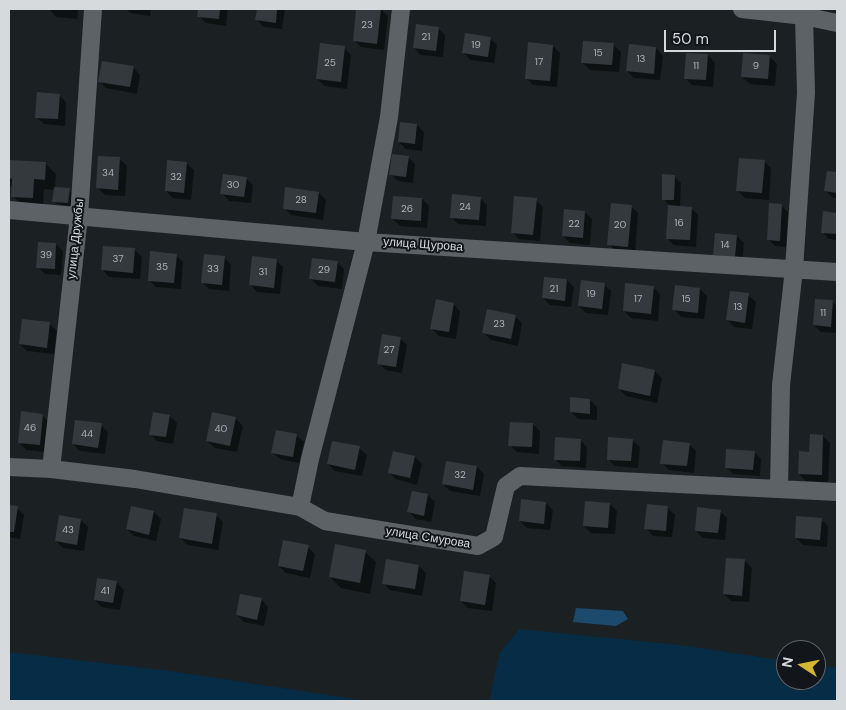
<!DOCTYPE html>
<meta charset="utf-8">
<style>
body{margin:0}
#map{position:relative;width:846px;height:710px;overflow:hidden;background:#1b2023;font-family:"DM Sans",sans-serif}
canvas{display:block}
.frame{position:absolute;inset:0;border:10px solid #d7dadc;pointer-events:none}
.north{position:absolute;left:776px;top:640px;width:50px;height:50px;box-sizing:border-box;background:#12161a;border:1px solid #616468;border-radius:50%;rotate:281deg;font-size:14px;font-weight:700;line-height:20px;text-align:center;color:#d7dadc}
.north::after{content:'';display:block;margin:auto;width:18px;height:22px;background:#d4b635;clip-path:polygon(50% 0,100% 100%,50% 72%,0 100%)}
.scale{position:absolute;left:664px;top:30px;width:112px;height:22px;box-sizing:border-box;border:2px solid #d7dadc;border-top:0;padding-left:6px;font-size:15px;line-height:18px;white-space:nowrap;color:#d7dadc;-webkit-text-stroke:4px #12161a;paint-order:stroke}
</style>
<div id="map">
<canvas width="846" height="710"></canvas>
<div class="frame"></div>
<div class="north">N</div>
<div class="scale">50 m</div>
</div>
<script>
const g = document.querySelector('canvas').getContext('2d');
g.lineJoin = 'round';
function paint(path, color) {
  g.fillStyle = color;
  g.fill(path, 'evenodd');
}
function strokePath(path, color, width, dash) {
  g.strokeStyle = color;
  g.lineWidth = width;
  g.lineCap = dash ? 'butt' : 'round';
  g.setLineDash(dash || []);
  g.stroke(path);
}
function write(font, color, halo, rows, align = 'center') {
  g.font = font + ' "DM Sans",sans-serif';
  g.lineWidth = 4;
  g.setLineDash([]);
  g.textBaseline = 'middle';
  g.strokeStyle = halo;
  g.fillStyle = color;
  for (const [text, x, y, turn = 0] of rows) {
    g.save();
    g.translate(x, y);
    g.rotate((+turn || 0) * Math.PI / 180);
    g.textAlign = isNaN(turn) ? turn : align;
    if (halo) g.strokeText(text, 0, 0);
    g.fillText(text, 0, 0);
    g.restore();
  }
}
paint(new Path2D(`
 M519,629L680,645L786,661V680H816V665L837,668V701H485L490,698L499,654Z
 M9,652L170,671L367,701H9Z`), '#062c46');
paint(new Path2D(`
 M576,608L623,611L628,619L616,626L573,622Z`), '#1c4a6c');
paint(new Path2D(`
 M49,9H78L77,19L56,17Z
 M126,9H151L150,16L130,13Z
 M200,9H228L226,26L206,23L199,16Z
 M258,9H285L282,29L264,27L257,20Z
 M357,9H381L388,16L384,50L361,47L354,40Z
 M438,28L445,35L443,57L421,55L414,48Z
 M490,38L497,45L494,63L470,60L463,52Z
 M613,44L621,52L619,72L590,70L583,63Z
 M553,46L560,53L557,87L533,85L526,78Z
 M344,47L351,55L347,89L325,86L317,79Z
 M656,48L663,56L660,80L634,78L627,71Z
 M708,55L715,63L713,87L692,85L685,78Z
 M770,57L777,64L775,86L750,84L742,77Z
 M133,67L140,75L137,94L106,88L99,81Z
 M59,95L66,102L65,126L44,124L36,117Z
 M417,125L424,132L422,151L406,149L399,142Z
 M408,157L415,164L413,183L398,181L390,174Z
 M120,159L127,166L125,196L105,195L98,188Z
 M9,161L45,163L56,174L55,188L69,190L72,193L71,206L57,204L53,201L55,190L44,189L43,208L24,207L13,196V188L9,184Z
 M764,161L771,168L769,200L745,198L738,191Z
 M186,163L194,170L191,200L173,198L166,191Z
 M828,172L837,174V198H833L826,191Z
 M674,176L681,183L680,207L691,208L698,215L696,247L674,245L667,238L669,205L664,199Z
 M246,178L253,185L251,203L229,201L222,193Z
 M319,193L326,200L323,220L291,215L284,208Z
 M480,198L487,205L486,226L458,224L451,217Z
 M422,199L429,206L427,228L400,226L393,219Z
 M536,200L543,207L540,241L519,239L512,232Z
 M781,205L788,212L786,247L775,246L768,239Z
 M631,206L638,213L635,253L616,251L609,244Z
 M565,211L585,212L592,219L590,245L570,243L563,236Z
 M824,213L837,214V240L829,239L822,232Z
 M737,236L744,243L742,264L721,261L714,254Z
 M56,244L63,251L61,275L45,274L38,267Z
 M135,250L142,257L140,279L109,277L102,269Z
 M176,255L183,262L181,289L156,287L149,280Z
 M224,257L231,265L229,291L209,289L202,282Z
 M276,260L283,267L280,294L257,292L250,284Z
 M337,262L344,269L342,289L318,286L311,279Z
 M567,280L574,287L571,307L550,305L543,298Z
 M604,284L611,291L608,315L586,313L579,306Z
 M653,287L660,294L658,321L631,318L624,311Z
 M700,289L707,296L704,319L681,317L674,309Z
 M748,295L756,302L752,329L734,327L727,319Z
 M832,301L837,306V333L821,332L814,325Z
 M453,304L460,311L456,339L439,336L432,329Z
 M515,316L522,323L518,346L491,340L484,333Z
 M50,324L57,331L54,354L27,351L20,344Z
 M400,338L407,345L402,373L386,370L379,363Z
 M655,371L662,378L657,403L626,396L619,389Z
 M590,400L597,407V420L578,419L571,412Z
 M42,415L49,422L46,452L26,450L19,442Z
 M170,416L177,423L173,444L157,441L150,434Z
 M235,418L243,426L237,452L215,448L207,441Z
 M533,424L540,431L539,454L517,452L510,445Z
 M101,425L108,432L105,454L80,451L73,444Z
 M296,435L304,442L299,463L280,459L272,452Z
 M823,436L830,443L828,482L806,481L799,474L810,453Z
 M580,440L587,447L586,468L562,466L555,459Z
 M632,440L640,447L638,468L615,466L608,459Z
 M689,444L696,451L694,473L669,470L662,463Z
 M359,448L367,455L362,476L335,471L328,464Z
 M754,452L761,459L760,476L733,474L726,467Z
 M415,457L422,464L417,485L396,479L389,472Z
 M477,467L484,474L480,496L450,491L443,484Z
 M428,495L435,502L431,522L416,519L409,512Z
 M546,503L553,510L550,530L527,528L520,521Z
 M610,504L617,511L615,534L591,533L584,526Z
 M9,506L17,508L24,515L20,539L9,537Z
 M132,507L154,512L161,519L156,541L134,536L127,529Z
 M667,507L675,515L672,537L653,536L646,528Z
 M720,511L727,518L725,540L703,538L696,531Z
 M216,515L223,522L218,550L188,545L180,538Z
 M821,519L828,526L827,547L803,545L796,538Z
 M81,520L88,527L84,551L63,548L56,541Z
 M308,547L315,554L310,578L286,573L279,566Z
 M365,552L376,562L370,594L341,588L330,577Z
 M744,560L752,568L749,602L731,601L724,594Z
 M387,561L419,566L426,573L422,596L390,590L383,583Z
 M489,576L496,583L492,611L468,608L461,601Z
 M116,582L124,590L120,610L102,607L95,600Z
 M261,599L268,607L264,626L244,622L237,615Z`), '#0007');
paint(new Path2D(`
 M198,9H220L219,19L197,17Z
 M257,9H277L276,23L255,20Z
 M356,9H381L377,44L353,41Z
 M416,24L439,27L436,51L413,48Z
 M465,33L491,37L488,57L462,53Z
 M583,41L614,43L612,65L581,63Z
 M528,42L553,45L550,81L525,79Z
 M320,43L345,46L341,82L316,79Z
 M629,44L656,47L654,74L626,71Z
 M686,53L708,54L706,80L684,79Z
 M743,53L770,55L768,79L741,77Z
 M102,61L134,66L130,87L98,82Z
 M37,92L60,94L58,119L35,118Z
 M400,122L417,124L415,144L398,142Z
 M392,154L409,156L406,177L389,175Z
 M98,156L120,157L118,190L96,188Z
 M739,158L765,160L762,193L736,191Z
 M9,160L46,162L45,180L34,179L33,198L11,197L12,179L9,178Z
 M167,160L187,162L184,193L165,191Z
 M827,171L837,172V193L824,191Z
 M223,174L247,177L244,197L220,194Z
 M662,174L675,175L674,200H662Z
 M54,187L70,188L68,203L52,202Z
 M285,187L319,192L316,213L283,209Z
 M452,194L481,197L479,220L450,218Z
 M393,196L422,198L421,221L391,219Z
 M514,196L537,198L533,235L511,233Z
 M611,203L632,205L628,247L607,245Z
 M769,203L782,204L780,241L767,240Z
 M668,205L692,207L690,240L666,239Z
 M564,209L585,211L583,238L562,236Z
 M823,211L837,213V234L821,233Z
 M715,233L737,235L735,257L713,255Z
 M38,242L56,243L55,269L36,268Z
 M103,246L135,248L133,273L101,270Z
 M150,251L177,254L174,283L148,281Z
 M204,254L225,256L222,285L201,283Z
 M252,256L277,259L274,288L249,285Z
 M312,258L338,261L335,282L309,279Z
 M544,277L567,279L565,301L542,298Z
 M581,280L605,283L602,309L578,306Z
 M625,283L654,286L651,314L623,311Z
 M675,285L700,288L698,313L672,310Z
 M730,291L749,293L745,323L726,320Z
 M436,299L454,303L449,332L430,329Z
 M815,299L833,300L831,327L813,325Z
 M487,309L516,315L511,339L482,333Z
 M22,319L50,322L47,348L19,344Z
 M382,334L401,337L396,367L377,364Z
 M622,363L655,370L650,396L618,389Z
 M570,397L590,399V414L570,412Z
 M21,411L43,414L40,445L18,443Z
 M153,412L170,415L166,437L149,435Z
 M212,412L236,417L230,446L206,441Z
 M75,420L102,423L98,448L72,444Z
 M510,422L533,423L532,447L508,446Z
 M276,430L297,434L293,457L271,453Z
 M810,434L823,435L822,475L798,474L799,451L809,452Z
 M555,437L581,439L580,461L554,460Z
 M608,437L633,439L631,461L607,460Z
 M663,440L690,443L687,466L660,464Z
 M332,441L360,446L355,470L327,464Z
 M726,449L755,451L753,470L725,468Z
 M393,451L415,456L410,478L388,473Z
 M446,461L477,466L473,490L442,484Z
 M412,491L428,494L424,516L407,512Z
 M521,499L546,502L544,524L519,521Z
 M585,501L610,503L608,528L583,526Z
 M647,504L668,506L666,531L644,529Z
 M9,505L18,506L14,532H9Z
 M131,506L154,511L149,535L126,529Z
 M697,507L721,510L718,533L695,531Z
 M184,508L217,513L212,544L179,538Z
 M59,515L81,519L77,545L55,541Z
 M796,516L822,518L820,540L795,538Z
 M283,540L309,545L303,571L278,566Z
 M335,544L366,550L360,583L329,577Z
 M726,558L745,559L742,596L723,594Z
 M386,559L419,565L415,589L382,584Z
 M464,571L490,575L485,605L460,601Z
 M97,578L117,581L113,603L94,600Z
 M240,594L262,598L257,620L236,615Z`), '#34393d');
strokePath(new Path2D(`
 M742,9L804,16L837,23
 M9,210L366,242L837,272
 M9,467L51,469L135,479L300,507L325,521L478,546L494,537L506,486L520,476L837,492
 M51,469L79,216L93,9
 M779,488L781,385L794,269L806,93L804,16
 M300,507L310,459L366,242L389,117L401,9`), '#5d6267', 18);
write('10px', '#aeb2b4', null, [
 ["23",367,25],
 ["21",426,37],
 ["19",476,45],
 ["15",598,53],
 ["13",641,59],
 ["17",539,62],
 ["25",330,63],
 ["11",696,66],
 ["9",756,66],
 ["34",108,173],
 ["32",176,177],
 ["30",233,185],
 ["28",301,200],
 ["24",465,207],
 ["26",407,209],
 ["16",679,223],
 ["22",574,224],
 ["20",620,225],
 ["14",725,245],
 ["39",46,255],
 ["37",118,259],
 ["35",162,267],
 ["33",213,269],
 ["29",324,270],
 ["31",263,272],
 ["21",554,289],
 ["19",591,294],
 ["17",638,299],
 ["15",686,299],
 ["13",738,307],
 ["11",823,313],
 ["23",499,324],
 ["27",389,350],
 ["46",30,428],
 ["40",221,429],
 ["44",87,434],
 ["32",460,475],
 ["43",68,530],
 ["41",105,591]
]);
write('12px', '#d7dadc', '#12161a', [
 ["улица Дружбы",76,239,-84],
 ["улица Щурова",423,245,4],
 ["улица Смурова",428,538,9]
]);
</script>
